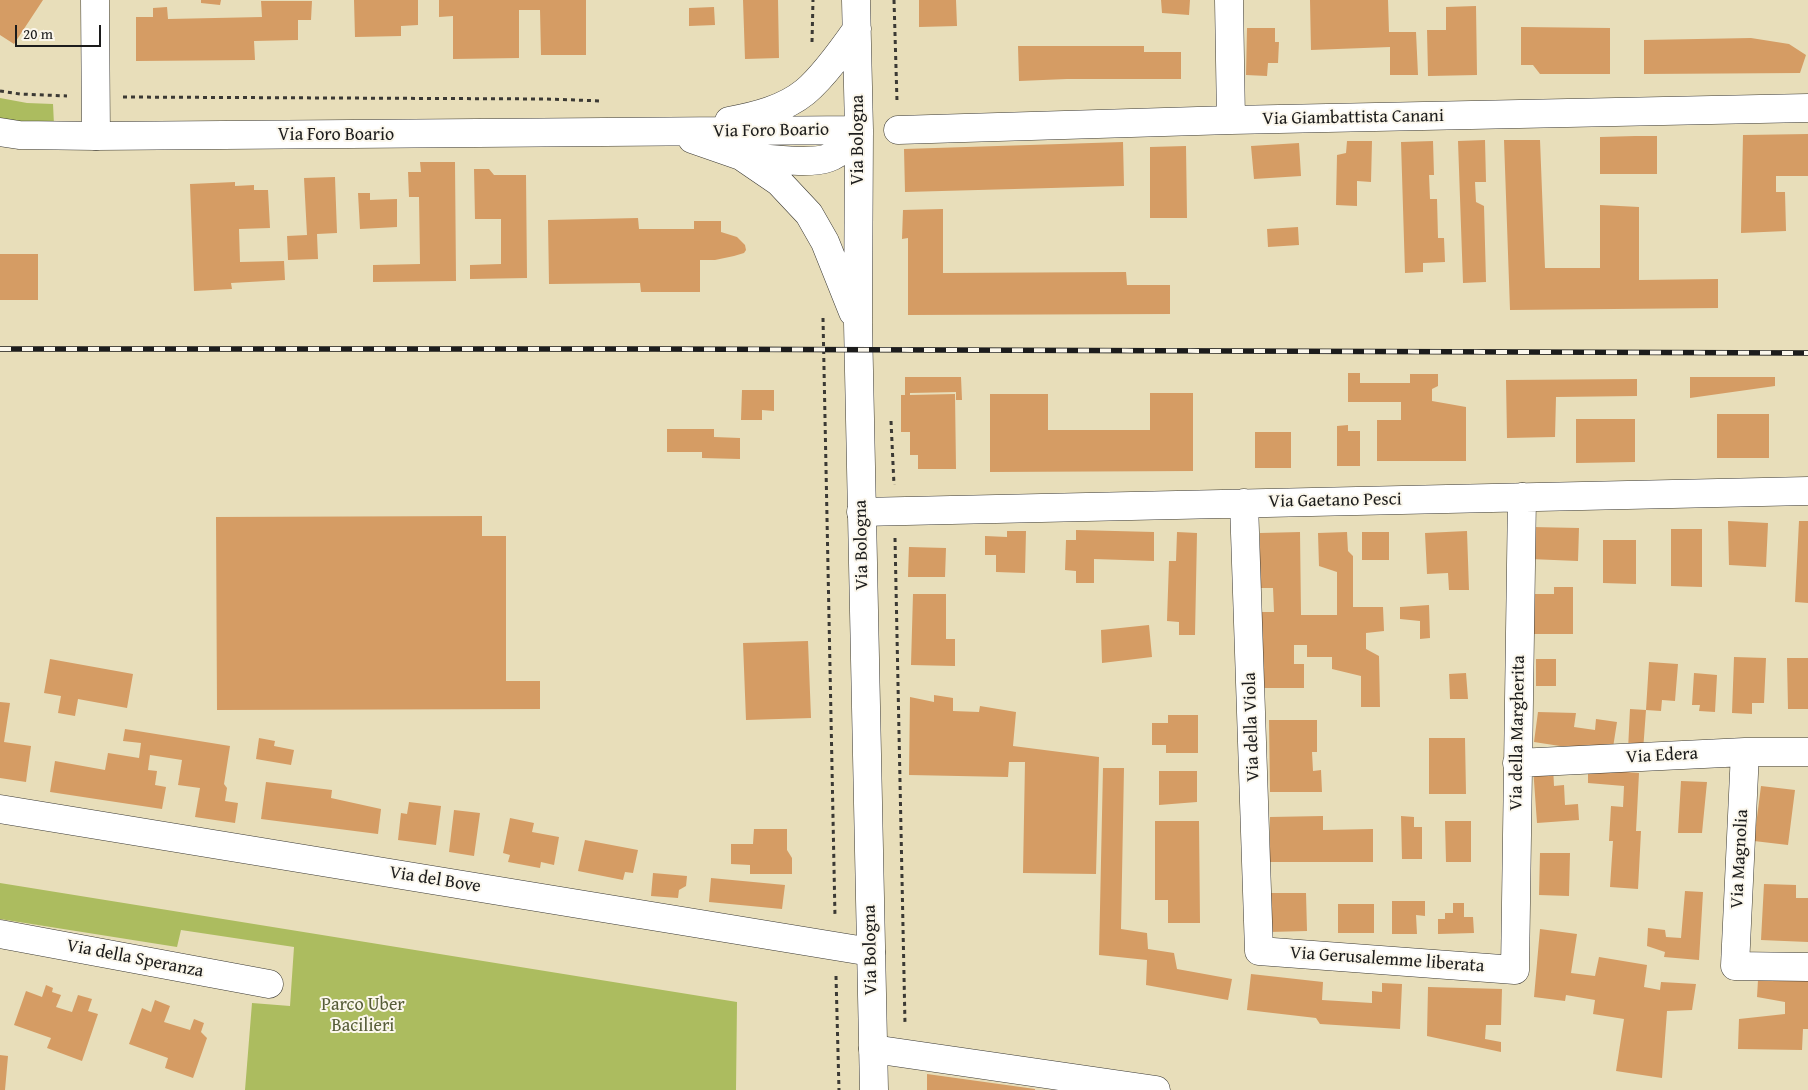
<!DOCTYPE html>
<style>
body{margin:0}
#map{position:relative;width:1808px;height:1090px;overflow:hidden;background:#e8deba;font-family:"Gentium Book Plus",serif}
canvas{display:block}
.scale{position:absolute;left:15px;top:25px;width:86px;height:22px;box-sizing:border-box;border:2px solid #1c1c1c;border-top:0;padding-left:6px;font-size:15px;line-height:18px;white-space:nowrap;color:#1c1c1c;-webkit-text-stroke:4px #fbf7ec;paint-order:stroke}
</style>
<div id="map">
<canvas width="1808" height="1090"></canvas>
<div class="scale">20 m</div>
</div>
<script>
const g = document.querySelector('canvas').getContext('2d');
g.lineJoin = 'round';
function paint(path, color) {
  g.fillStyle = color;
  g.fill(path, 'evenodd');
}
function strokePath(path, color, width, dash) {
  g.strokeStyle = color;
  g.lineWidth = width;
  g.lineCap = dash ? 'butt' : 'round';
  g.setLineDash(dash || []);
  g.stroke(path);
}
function write(font, color, halo, rows, align = 'center') {
  g.font = font + ' "Gentium Book Plus",serif';
  g.lineWidth = 4;
  g.setLineDash([]);
  g.textBaseline = 'middle';
  g.strokeStyle = halo;
  g.fillStyle = color;
  for (const [text, x, y, turn = 0] of rows) {
    g.save();
    g.translate(x, y);
    g.rotate((+turn || 0) * Math.PI / 180);
    g.textAlign = isNaN(turn) ? turn : align;
    if (halo) g.strokeText(text, 0, 0);
    g.fillText(text, 0, 0);
    g.restore();
  }
}
paint(new Path2D(`
 M0,98L27,103L53,104L54,125H29L0,119Z
 M0,883L737,1002L736,1090H245L252,1003L290,1006L294,947L181,930L177,947L0,919Z`), '#acbc5f');
paint(new Path2D(`
 M0,0H43L14,44L0,35Z
 M201,0H221L220,5L201,3Z
 M354,0H418V25L401,26V36L355,37Z
 M439,0H586V55H541L540,10H519V58L453,59V16L439,17Z
 M743,0H778L779,58L745,59Z
 M919,0H956L957,26L919,27Z
 M1161,0H1190L1189,15L1162,13Z
 M1310,0H1388L1389,32H1416L1418,75H1390V47L1311,50Z
 M261,1H312L311,20H298V40L254,41L255,60L136,61V17H153V8L167,7L168,19L262,17Z
 M1476,6L1477,75L1428,76L1427,30H1446V7Z
 M714,7L715,25L689,26V8Z
 M1521,27L1610,28V74H1540L1533,65H1521Z
 M1247,28H1275V42H1279L1278,63H1268L1267,76L1246,75Z
 M1751,38L1789,44L1806,55L1800,73L1644,74V40Z
 M1018,46H1144V52H1181V79H1067L1019,81Z
 M1808,134V176H1776V192H1785L1786,231L1741,233L1743,135Z
 M1635,136H1657V174H1600V137Z
 M1485,140L1486,182H1475L1476,202L1484,206L1486,282L1463,283L1458,141Z
 M1504,140H1540L1545,268H1600V205L1639,207V280L1718,279V308L1510,310Z
 M1347,141H1372L1371,182L1357,181V206L1336,205L1337,155L1346,153Z
 M1433,141L1434,175H1429L1430,199H1437L1438,238H1444L1445,262L1423,263V272L1405,273L1401,142Z
 M1123,142L1124,186L905,192L904,149Z
 M1299,143L1301,176L1254,179L1251,146Z
 M1186,146L1187,218H1150V147Z
 M420,162H455L456,281L373,282V265L420,264L419,197H409L408,172H421Z
 M474,169H489L494,175H526L527,278L470,279V265L501,264V219H475Z
 M335,177L337,233L317,234L318,259L288,260L287,236L307,235L304,178Z
 M235,182V186L254,185V190H268L270,228L239,229L240,262L284,261L285,280L231,283L232,289L194,291L190,184Z
 M358,193H370V200L397,199V227L360,229Z
 M943,209V273L1126,272L1127,285H1170V314L908,315V238L902,239L903,210Z
 M638,218L639,229H694V221H721V232L737,237L745,245L746,250L744,253L734,256L715,260H700V292H641L640,283L549,284L548,220Z
 M1298,227L1299,245L1268,247L1267,229Z
 M0,254H38V300H0Z
 M1348,373H1360V383H1410V374H1438V386L1432,389V401L1466,407V461H1377V420H1401V402H1348Z
 M905,377H961L962,400H956V392L910,393V395L955,394L956,469H918V455H910V432H901V395H905Z
 M1690,377H1775V386L1690,398Z
 M1637,379V396L1556,397L1555,437L1507,438L1506,380Z
 M742,390H774V411L762,410V420H741Z
 M1150,393H1193V471L990,472V394H1048V430H1150Z
 M1717,414H1769V458H1717Z
 M1576,419H1635V462L1576,463Z
 M1348,425V431H1360V466H1337V426Z
 M667,429H714V437L740,438V459L702,458V452H667Z
 M1255,432H1291V468H1255Z
 M482,516V536H506V681H540V709L217,710L216,517Z
 M1728,521L1768,523L1766,567L1729,565Z
 M1799,521H1808V603L1795,602Z
 M1532,527L1579,528L1578,561L1530,559Z
 M1671,529H1702V587L1671,586Z
 M1076,530L1154,532V561L1094,559V583H1076V571L1065,570L1066,540H1076Z
 M1007,531H1026L1025,573L996,572V555H985V536L1007,537Z
 M1467,531L1469,590H1449L1448,573L1427,574L1425,533Z
 M1177,532L1197,533L1195,635H1179V622L1167,621L1169,561H1176Z
 M1300,532L1301,615H1337V572L1319,566L1318,533L1347,532L1348,551L1353,556V607H1383L1384,631L1366,633V649L1379,656L1380,707H1361V676L1332,669V657H1307V645H1294V664H1304V688H1262V612H1274L1273,588H1260V533Z
 M1362,532H1389V560H1362Z
 M1603,540H1636V584L1603,583Z
 M909,547L946,548L945,577H908Z
 M1554,587H1573V634H1533L1534,594H1554Z
 M913,594H946V639H955V666L911,665Z
 M1429,605L1430,638L1420,639V621L1400,619V607Z
 M1149,625L1152,657L1102,663L1101,630Z
 M808,641L811,718L746,720L743,643Z
 M1734,657L1766,658L1764,703H1752V714L1732,713Z
 M1787,658H1808V709H1788Z
 M50,659L133,674L127,708L78,699L75,716L58,713L61,696L44,693Z
 M1536,659H1556V686H1536Z
 M1649,662L1678,664L1675,701L1662,700L1661,711L1646,710Z
 M1466,673L1468,699H1450L1449,674Z
 M1694,673L1717,675L1715,712L1699,711L1700,705H1692Z
 M934,695L953,698V711L979,712L980,706L1016,712L1013,746L1099,757L1096,874L1023,873L1025,762H1009L1008,777L909,775L910,697L934,702Z
 M0,702L10,703L4,742L31,746L26,782L0,778Z
 M1630,709L1646,710L1643,751L1628,750Z
 M1538,712L1576,713L1574,727L1595,730L1596,719L1617,722L1612,754L1534,742Z
 M1168,715H1198V753H1166V745H1152V723H1168Z
 M1269,720H1317V752H1312L1313,771L1321,770L1322,792H1270Z
 M125,729L230,746L224,784L227,788L225,801L238,803L235,823L195,817L200,788L178,785L182,760L150,755L148,770L157,771L155,785L166,787L162,809L50,792L55,761L105,770L108,753L139,758L141,743L123,741Z
 M259,738L275,741L274,746L294,750L291,765L256,759Z
 M1429,738H1465L1466,794H1429Z
 M1553,766L1554,786L1564,785L1565,805L1578,804L1579,820L1537,823L1533,767Z
 M1103,768H1124L1121,929L1147,933L1148,949L1174,953L1177,969L1232,979L1228,1000L1146,985L1147,960L1099,955Z
 M1588,769L1639,773L1636,831H1641L1638,889L1610,887L1613,841H1609L1611,806L1623,807L1624,786L1588,783Z
 M1159,771H1197V802L1159,805Z
 M1681,781L1707,782L1702,833H1678Z
 M266,782L332,790L331,798L381,809L378,834L261,819Z
 M1761,786L1795,790L1788,845L1754,841Z
 M409,802L441,806L436,845L398,840L401,813L407,814Z
 M454,810L480,813L474,856L449,852Z
 M1323,816V830L1373,829V862H1270V817Z
 M1401,816L1414,817V827H1422V859H1402Z
 M510,818L534,823L532,832L559,837L554,865L541,862L540,868L508,862L510,855L503,853Z
 M1155,821H1199L1200,923H1168V900H1155Z
 M1445,821H1471V862H1446Z
 M754,829H787V850L792,858V874H750V865L731,864V844H753Z
 M585,840L638,850L633,873L625,872L623,880L578,871Z
 M1540,853H1570L1569,896L1539,895Z
 M653,873L687,876L686,886L679,890L678,898L651,896Z
 M711,878L785,885L782,909L709,902Z
 M1764,884L1796,885V898H1808V942L1761,940Z
 M1685,891L1703,892L1699,960L1664,957L1665,952L1647,946L1648,928L1665,930L1666,937L1681,938Z
 M1269,893H1306L1307,931L1269,932Z
 M1392,901H1425V916L1416,915L1417,934H1392Z
 M1453,903H1464V917H1473L1474,933L1438,934V919H1445V913H1453Z
 M1338,904H1374V933H1338Z
 M1540,929L1577,934L1571,973L1595,976L1599,957L1647,965L1644,987L1660,990L1661,982L1696,984L1692,1010L1667,1011L1662,1078L1616,1071L1624,1019L1593,1014L1595,1000L1566,995L1565,1001L1534,997Z
 M1251,974L1323,982L1322,1000L1372,1003V991L1382,992V983L1402,984L1400,1029L1320,1024L1316,1018L1247,1010Z
 M1758,980L1808,981V1029H1803L1802,1050L1738,1049L1739,1019L1785,1014V1002L1757,997Z
 M46,985L53,988L52,992L61,995L56,1007L72,1012L78,995L92,999L88,1011L98,1014L82,1061L47,1048L51,1038L14,1025L26,991L42,997Z
 M1428,987L1502,989L1501,1025H1486L1485,1039L1501,1042V1052L1427,1036Z
 M155,1000L170,1006L164,1022L190,1030L194,1019L204,1023L201,1032L207,1038L193,1078L165,1068L168,1058L129,1044L142,1008L151,1012Z
 M0,1055L8,1056L5,1090H0Z
 M927,1074L1035,1089V1090H927Z`), '#d59c64');
const street = new Path2D(`
 M95,0L96,136
 M1229,0L1231,120
 M898,130L1231,120L1808,108
 M1244,503L1259,951L1515,970L1522,497
 M861,512L1808,491
 M1745,752L1735,966L1808,967
 M1517,763L1745,752H1808
 M0,809L871,952
 M0,934L269,984
 M873,1049L1156,1090`);
const secondary = new Path2D(`
 M856,0L859,130L858,323L874,1090
 M729,121C756,116 784,109 805,92C824,76 843,49 857,29
 M0,132L19,135L96,136L859,130
 M692,139L741,156L779,182L809,214L825,242L853,312
 M742,156C763,158 809,165 828,158C842,153 851,141 859,130`);
strokePath(street, '#3b3934', 29);
strokePath(secondary, '#3b3934', 29);
strokePath(new Path2D(`
 M894,0L897,101
 M812,42L813,0
 M0,91L20,94L67,96
 M123,97L547,99L602,101
 M823,318L835,917
 M891,421L894,485
 M895,538L905,1024
 M836,976L839,1090`), '#3b3934', 3, [4, 4]);
strokePath(street, '#fff', 28);
strokePath(secondary, '#fff', 28);
const rail = new Path2D(`
 M0,349H655L1808,353`);
strokePath(rail, '#1c1c1c', 5.5);
strokePath(rail, '#fbf7ec', 4, [11]);
write('18px', '#1c1c1c', '#fbf7ec', [
 ["Via Giambattista Canani",1353,118,-1],
 ["Via Foro Boario",771,131,-1],
 ["Via Foro Boario",336,135],
 ["Via Bologna",858,140,-90],
 ["Via Gaetano Pesci",1335,501,-1],
 ["Via Bologna",862,545,-91],
 ["Via della Viola",1252,727,-92],
 ["Via della Margherita",1518,733,-89],
 ["Via Edera",1662,756,-3],
 ["Via Magnolia",1740,859,-87],
 ["Via del Bove",435,880,9],
 ["Via Bologna",871,950,-91],
 ["Via della Speranza",135,959,11],
 ["Via Gerusalemme liberata",1387,960,4]
]);
write('18px', '#565c37', '#fbf7ec', [
 ["Parco Uber",363,1005],
 ["Bacilieri",363,1026]
]);
</script>
